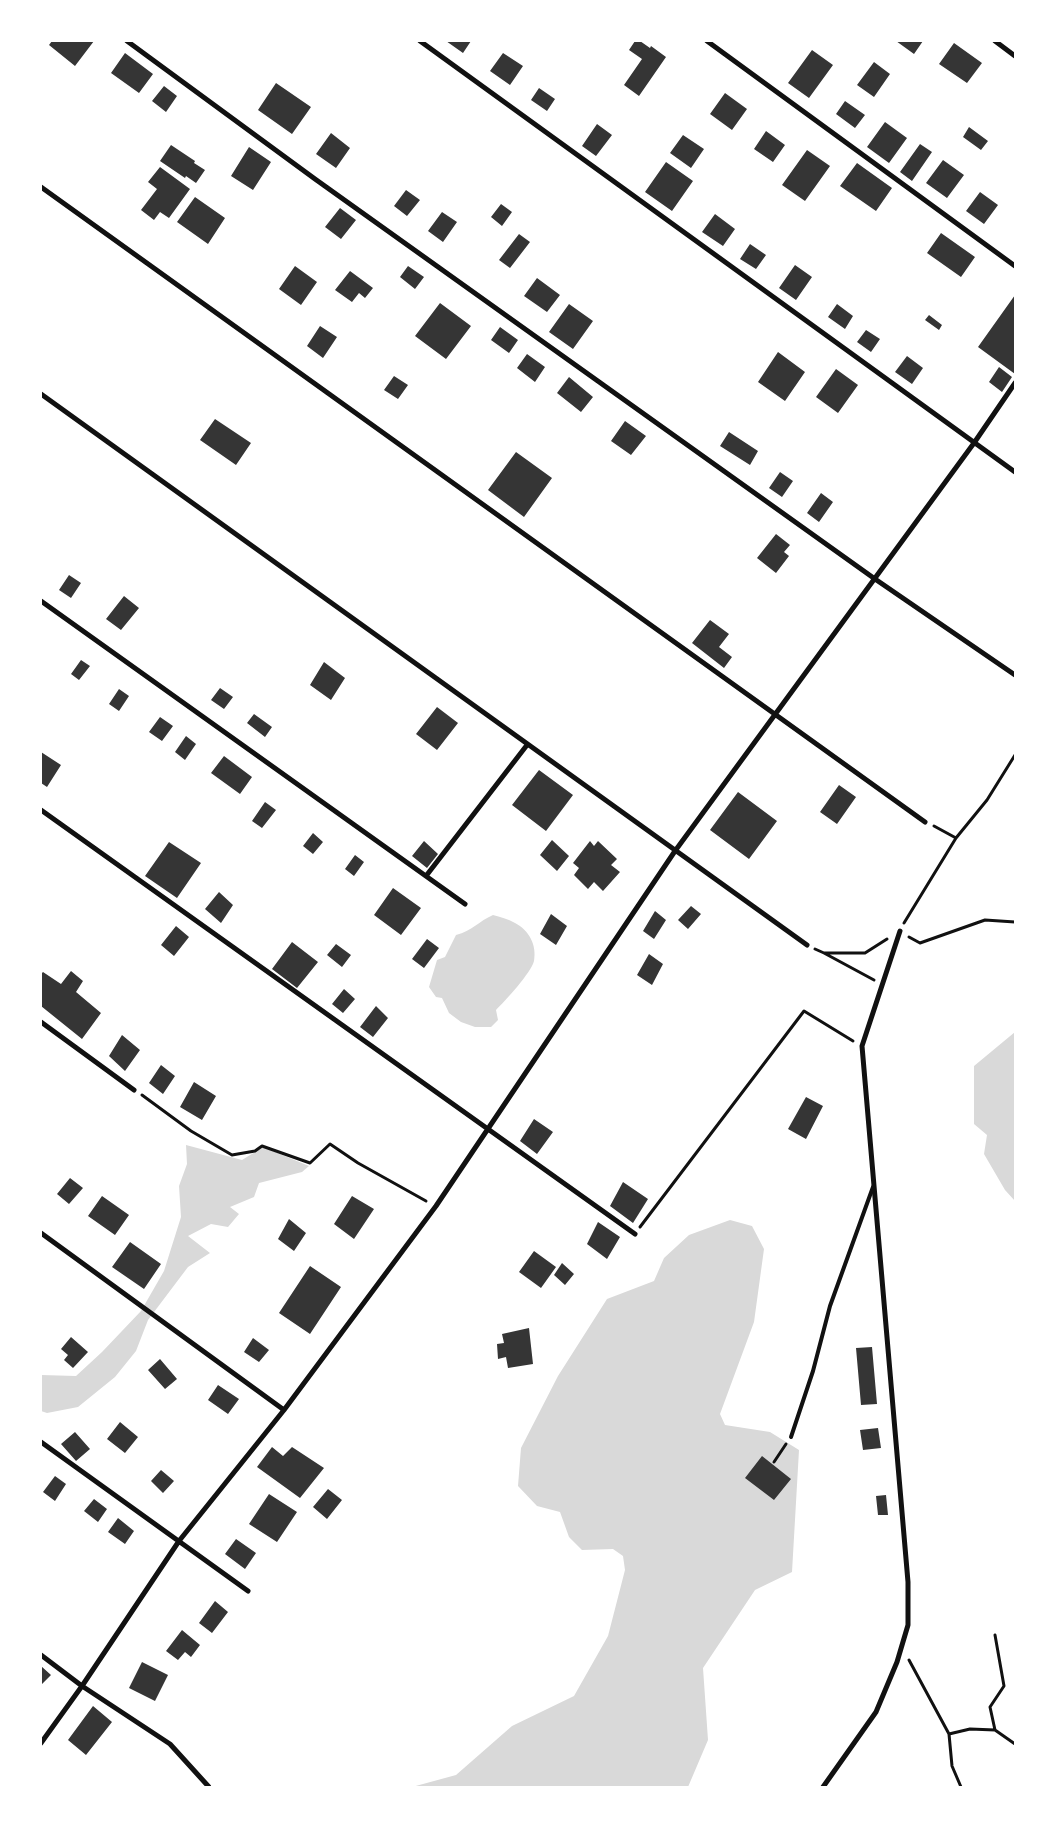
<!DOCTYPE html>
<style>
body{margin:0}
#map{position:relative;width:1056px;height:1828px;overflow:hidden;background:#fff;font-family:Overpass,sans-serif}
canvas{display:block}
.frame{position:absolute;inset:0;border:42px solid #fff;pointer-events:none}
</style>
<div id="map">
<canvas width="1056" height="1828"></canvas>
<div class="frame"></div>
</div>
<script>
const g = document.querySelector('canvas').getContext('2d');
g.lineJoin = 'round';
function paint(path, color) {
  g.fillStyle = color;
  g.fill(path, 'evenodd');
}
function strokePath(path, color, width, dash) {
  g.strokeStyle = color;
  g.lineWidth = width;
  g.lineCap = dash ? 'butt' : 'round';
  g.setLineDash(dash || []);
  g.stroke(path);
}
paint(new Path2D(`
 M493,915C500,917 508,919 515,923C529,930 537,945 534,961C531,973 505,1001 496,1010L498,1020L491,1027H475L461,1022L449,1013L442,998L436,997L429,987L437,960L445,957L456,935C472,931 479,921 493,915Z
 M1015,1032V1201L1005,1190L984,1154L987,1135L974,1124V1066Z
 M186,1145L242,1160L263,1147L309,1166L302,1172L259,1183L254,1197L230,1207L239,1214L228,1227L211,1224L188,1236L210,1253L188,1267L148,1320L136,1351L115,1377L78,1407L47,1413L41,1411V1375L76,1376L102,1352L141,1311L164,1271L181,1217L179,1186L187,1164Z
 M730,1220L752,1226L764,1249L754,1322L720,1414L725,1425L770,1432L799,1450L792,1572L755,1590L703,1668L708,1740L688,1787H412L456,1775L512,1726L574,1696L608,1636L625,1570L623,1556L613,1549L582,1550L569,1537L560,1512L537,1506L518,1486L521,1448L558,1376L607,1299L654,1281L664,1258L689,1235Z`), '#d9d9d9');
paint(new Path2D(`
 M52,41H94L75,66L49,45Z
 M446,41H471L463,53Z
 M635,41H640L650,48L651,46L666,57L639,96L624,85L642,59L629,50Z
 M896,41H923L914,54Z
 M954,43L982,63L967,83L939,64Z
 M812,50L833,65L809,98L788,83Z
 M125,53L153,74L139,93L111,73Z
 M503,53L523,66L510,85L490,71Z
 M874,62L890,74L874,97L857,85Z
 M276,83L311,107L292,134L258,110Z
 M164,86L177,96L166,112L152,101Z
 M539,88L555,99L547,111L531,100Z
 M725,93L747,109L732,130L710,114Z
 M845,101L865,115L855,128L836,114Z
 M885,122L907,138L889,163L867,147Z
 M597,124L612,135L596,156L582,146Z
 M969,127L988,141L981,150L963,137Z
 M766,131L785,145L773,162L754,149Z
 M331,133L350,148L336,168L316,154Z
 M683,135L704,149L691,168L670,153Z
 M920,144L932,152L912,181L900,172Z
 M171,145L195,161L194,163L205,170L196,183L186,176L185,178L160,161Z
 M249,147L271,162L253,190L231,176Z
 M807,150L830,166L805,201L782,185Z
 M943,160L964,175L947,198L926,183Z
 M666,162L693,181L672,211L645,192Z
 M857,163L892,188L876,211L840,186Z
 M160,167L190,189L169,218L160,212L154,220L141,210L157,189L148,182Z
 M406,190L420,200L407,216L394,206Z
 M980,192L998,205L984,224L966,211Z
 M195,197L225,218L208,244L177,222Z
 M501,204L512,212L502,226L491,217Z
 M340,208L356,220L341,239L325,227Z
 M442,212L457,222L443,242L428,231Z
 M715,214L735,229L723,246L702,232Z
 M941,233L975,257L961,277L927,253Z
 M519,234L530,242L510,268L499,260Z
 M750,244L766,255L756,269L740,259Z
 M795,265L812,277L796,300L779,288Z
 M295,266L317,282L301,305L279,289Z
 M408,266L424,277L415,289L400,277Z
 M350,271L373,288L365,298L359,293L352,302L335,290Z
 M537,278L560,295L547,312L524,296Z
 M1015,295V374L978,347Z
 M440,303L471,326L446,359L415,336Z
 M569,304L593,321L573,349L549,332Z
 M837,304L853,316L845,329L828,317Z
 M929,315L942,325L939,330L925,320Z
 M320,326L337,337L323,358L307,346Z
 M500,327L518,340L509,353L491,340Z
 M866,330L880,339L871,352L857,342Z
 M778,352L805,372L785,401L758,382Z
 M527,354L545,367L535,382L517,368Z
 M907,356L923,368L912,384L895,372Z
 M999,367L1012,377L1002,392L989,382Z
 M836,369L858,385L838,413L816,397Z
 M394,376L408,385L398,399L384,390Z
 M569,377L593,397L581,412L557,393Z
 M215,419L251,443L236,465L200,440Z
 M625,421L646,436L631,455L611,441Z
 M729,432L758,451L750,465L720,446Z
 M516,452L552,478L524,517L488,490Z
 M780,472L793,481L782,497L769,488Z
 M821,493L833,502L819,522L807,513Z
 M776,534L790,545L784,552L789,556L776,573L757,558Z
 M69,575L81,583L71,598L59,590Z
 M124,596L139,608L121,630L106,619Z
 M710,620L729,634L719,647L732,657L724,668L692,643Z
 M81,660L90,666L79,680L71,674Z
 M324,662L345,678L331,700L310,685Z
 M220,688L233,697L224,709L211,700Z
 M119,689L129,696L119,711L109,704Z
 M437,707L458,723L437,750L416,734Z
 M254,714L272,727L265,737L247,723Z
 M160,717L173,726L162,741L149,732Z
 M186,736L196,744L185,760L175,752Z
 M41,752L61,765L47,787L41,783Z
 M224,756L252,777L240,794L211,773Z
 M539,770L573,795L546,831L512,805Z
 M839,785L856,797L837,824L820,812Z
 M738,792L777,821L749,859L710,830Z
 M265,802L276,810L262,828L252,821Z
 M313,833L323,842L313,854L303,846Z
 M552,840L569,856L557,871L540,855Z
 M424,841L438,854L427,868L412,856Z
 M590,841L594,846L598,841L617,859L611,865L620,872L603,891L594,882L588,889L574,875L579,868L573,863Z
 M169,842L201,863L177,898L145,876Z
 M355,855L364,862L354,876L345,869Z
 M393,888L421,908L401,935L374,915Z
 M219,892L233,905L221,923L205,909Z
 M691,906L701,914L688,929L678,920Z
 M655,911L666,920L654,939L643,931Z
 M551,914L567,926L556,945L540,934Z
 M176,926L189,937L174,956L161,945Z
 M427,939L439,948L424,968L412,959Z
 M292,942L318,962L297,988L272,969Z
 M336,944L351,955L342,967L327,955Z
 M649,954L663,964L652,985L637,975Z
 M71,971L83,981L76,992L101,1013L82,1039L41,1006V974L43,972L61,984Z
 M344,989L355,999L343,1013L332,1004Z
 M376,1006L388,1018L373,1037L360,1027Z
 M122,1035L140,1050L125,1071L109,1056Z
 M161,1065L175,1076L163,1094L149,1083Z
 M194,1082L216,1096L202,1120L180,1107Z
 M806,1097L823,1106L806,1139L788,1129Z
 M534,1119L553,1132L537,1154L520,1141Z
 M70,1178L83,1188L69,1204L57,1194Z
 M623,1182L648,1199L633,1223L610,1206Z
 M102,1196L129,1215L115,1235L88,1216Z
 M352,1196L374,1209L354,1239L334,1224Z
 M289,1219L306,1233L294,1251L278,1239Z
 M598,1222L620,1237L607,1259L587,1244Z
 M130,1242L161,1264L144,1289L112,1267Z
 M534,1251L556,1267L541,1288L519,1272Z
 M562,1263L574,1274L565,1285L554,1275Z
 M310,1266L341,1287L310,1334L279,1313Z
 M529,1328L533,1364L508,1368L506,1357L498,1359L497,1344L504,1343L502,1334Z
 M71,1337L88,1352L73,1368L64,1360L68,1355L61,1349Z
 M253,1338L269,1350L259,1362L244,1352Z
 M872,1347L877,1404L861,1405L856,1348Z
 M160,1359L177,1379L165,1389L148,1370Z
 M218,1385L239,1399L228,1414L208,1400Z
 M120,1422L138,1437L125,1453L107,1439Z
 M878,1428L881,1448L863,1450L860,1430Z
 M75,1432L90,1449L76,1461L61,1444Z
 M272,1447L283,1456L292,1447L324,1468L300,1498L257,1467Z
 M762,1456L791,1479L774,1500L745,1478Z
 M161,1470L174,1481L163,1493L151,1481Z
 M55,1476L66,1484L55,1501L43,1492Z
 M328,1489L342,1500L327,1519L313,1507Z
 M269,1494L297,1512L277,1542L249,1524Z
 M886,1495L888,1515H878L876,1496Z
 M94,1499L107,1509L98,1522L84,1511Z
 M118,1518L134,1531L125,1544L108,1532Z
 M236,1539L256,1553L245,1569L225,1554Z
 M215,1601L228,1612L212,1633L199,1623Z
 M182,1630L200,1645L191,1657L185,1652L178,1660L166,1651Z
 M142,1662L168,1675L155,1701L129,1688Z
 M41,1666L51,1675L41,1685Z
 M93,1706L112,1722L86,1755L68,1740Z`), '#353535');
strokePath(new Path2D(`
 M934,826L956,838
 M904,923L956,838L987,800L1015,755
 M909,937L920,943L985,920L1015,922
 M815,949L824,953H865L887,939
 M824,953L874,980
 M142,1095L191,1131L232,1155L255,1151L262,1146L310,1163L330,1144L358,1163L426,1201
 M640,1227L804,1011L853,1041
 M774,1462L786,1444
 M995,1635L1004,1686L990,1707L995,1730L1015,1744
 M909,1660L949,1734L952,1766L961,1787
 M949,1734L970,1729L995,1730`), '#111', 3);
strokePath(new Path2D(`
 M791,1437L813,1371L830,1306L873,1187`), '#111', 4);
strokePath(new Path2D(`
 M127,41L315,179L875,579L1015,675
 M420,41L1015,472
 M707,41L1015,266
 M995,41L1015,56
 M41,187L925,822
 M41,394L807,945
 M41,601L465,904
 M41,810L635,1234
 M426,876L527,745
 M41,1022L134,1090
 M41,1233L284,1410
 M41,1442L248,1591
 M41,1655L82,1686L170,1744L209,1787
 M41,1743L82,1686L179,1541L284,1410L436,1206L675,851L974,443L1015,383
 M823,1787L876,1712L897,1662L908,1625V1582L862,1046L900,931`), '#111', 5);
</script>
